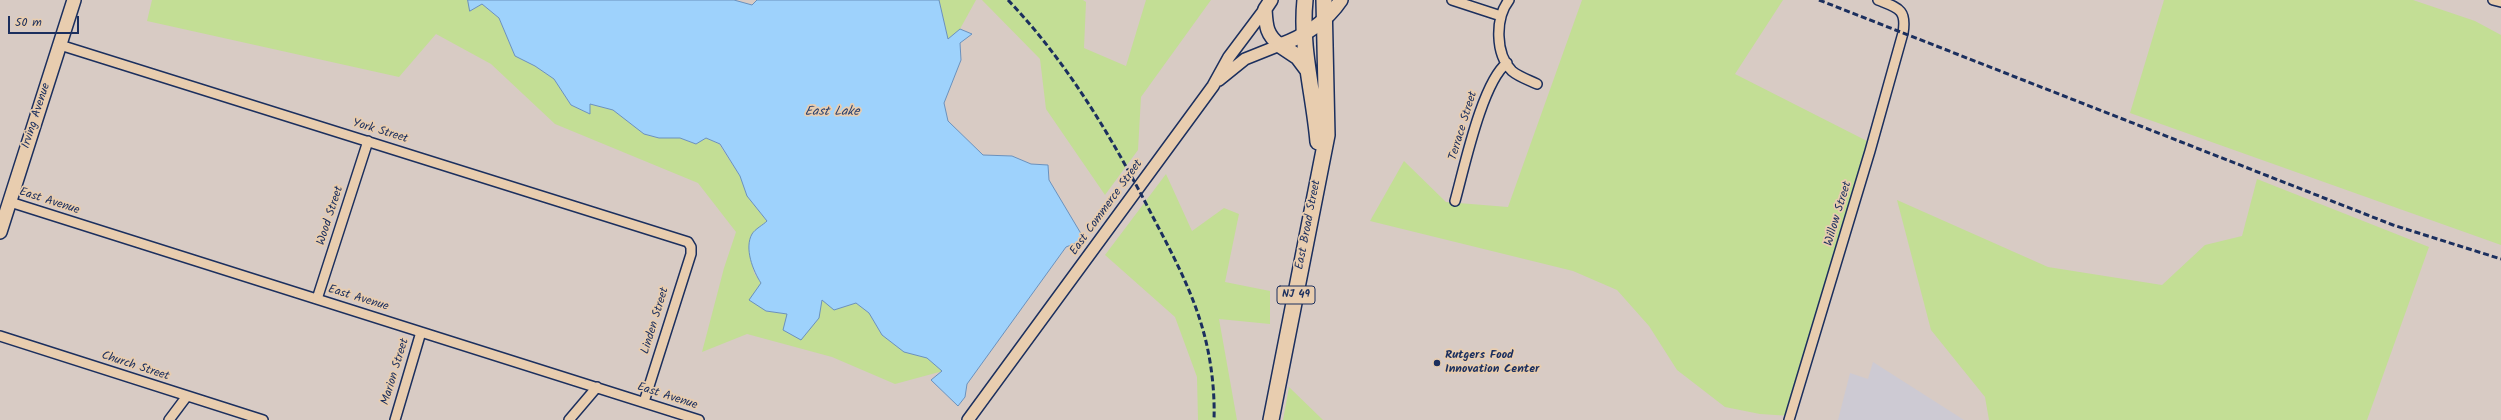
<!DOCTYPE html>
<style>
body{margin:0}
#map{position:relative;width:2501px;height:420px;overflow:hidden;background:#d8cbc4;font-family:Kalam,sans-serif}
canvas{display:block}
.scale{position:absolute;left:8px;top:16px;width:71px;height:18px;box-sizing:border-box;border:2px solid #1b2f5e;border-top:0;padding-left:5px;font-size:12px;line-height:14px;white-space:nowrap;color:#1b2f5e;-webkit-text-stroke:3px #e8cdaf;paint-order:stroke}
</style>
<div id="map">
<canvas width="2501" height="420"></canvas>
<div class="scale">50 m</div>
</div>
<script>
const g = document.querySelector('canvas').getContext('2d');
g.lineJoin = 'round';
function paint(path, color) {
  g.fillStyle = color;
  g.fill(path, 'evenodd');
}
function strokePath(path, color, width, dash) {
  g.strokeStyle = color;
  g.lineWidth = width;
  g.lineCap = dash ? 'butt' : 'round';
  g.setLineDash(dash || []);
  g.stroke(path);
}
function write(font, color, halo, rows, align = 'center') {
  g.font = font + ' Kalam,sans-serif';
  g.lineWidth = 3.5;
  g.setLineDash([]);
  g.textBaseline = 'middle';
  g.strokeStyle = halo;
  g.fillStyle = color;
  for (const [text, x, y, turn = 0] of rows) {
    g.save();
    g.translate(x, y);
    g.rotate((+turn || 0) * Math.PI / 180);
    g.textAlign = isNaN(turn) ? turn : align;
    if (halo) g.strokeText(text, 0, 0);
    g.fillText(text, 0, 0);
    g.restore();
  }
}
paint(new Path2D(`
 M1873,362L1964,420H1838L1850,373L1868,379Z`), '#cdcad3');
paint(new Path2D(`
 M152,0H468L470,11L482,4L499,18L515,56L535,66L554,79L571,105L590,114V104L613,110L644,134L659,138H680L696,144L706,138L719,144L740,176L747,196L767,221L752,234L749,247L754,273L761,283L766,311L787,314L822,300L834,310L856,303L869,313L882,335L905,352L927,358L943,371L895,384L832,357L747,334L702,352L724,268L736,232L698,183L555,124L491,64L436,34L399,77L147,21Z
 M939,0H976L960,29L948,39Z
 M982,0H1083L1086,2L1084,48L1126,66L1146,0H1211L1141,97L1138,150L1105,195L1046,109L1040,59Z
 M1582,0H1783L1735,74L1867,141L1791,416L1760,414L1725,407L1677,370L1649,326L1617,290L1573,271L1370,221L1404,161L1446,202L1508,207Z
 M2164,0H2413L2475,21L2501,35V245L2130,113Z
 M1166,174L1192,231L1224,208L1239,214L1225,282L1270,291V324L1219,319L1237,420H1198L1197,377L1175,317L1105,255Z
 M2257,179L2429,247L2367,420H1989L1985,397L1931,330L1897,200L2048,267L2162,285L2205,245L2242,236Z
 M1289,387L1323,420H1283Z`), '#c3de95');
const water = new Path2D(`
 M468,0H734L752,5L757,0H939L948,39L960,29L972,34L960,43L961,60L944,103L948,121L983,155L1012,156L1031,164L1048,165L1049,180L1083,237L1081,241L1066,247L967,384L965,397L958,406L931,380L942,371L927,358L904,352L882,335L869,313L856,303L834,310L822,300L819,318L801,340L783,330L787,314L766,311L749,300L761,283C753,271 744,248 752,234C755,229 763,225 767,221L747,196L740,176L720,144L706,138L696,144L680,138H659L644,134L613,110L590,104V114L571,105L554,79L535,66L515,56L499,18L482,4L470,11Z`);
paint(water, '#9ed2fc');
strokePath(water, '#6a91bd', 1);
const minor = new Path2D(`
 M1452,0L1501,16
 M1509,0C1495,18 1495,54 1512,71C1519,77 1529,80 1537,84
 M2493,0L2501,2
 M60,45L688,242L691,247V254L644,402
 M1455,201C1464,169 1482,82 1507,63
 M10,202L699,420
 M317,299L368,141
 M0,336L263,420
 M169,420L187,396
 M395,420L421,332
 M569,420L597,387
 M1789,420L1870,151L1903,33C1907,9 1898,8 1878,0`);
const tertiary = new Path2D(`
 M1219,80L1245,59L1280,45
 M968,420L1213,86L1229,57L1265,9`);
const secondary = new Path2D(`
 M1271,0L1265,9C1266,25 1266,35 1280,45C1305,36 1326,22 1341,0
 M0,232L74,0`);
const trunk = new Path2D(`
 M1305,0C1300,48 1314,94 1318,142
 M1280,45L1298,57L1307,69
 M1271,420L1327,135L1324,0`);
strokePath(minor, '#1b2f5e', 12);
strokePath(tertiary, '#1b2f5e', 14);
strokePath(secondary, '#1b2f5e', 16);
strokePath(trunk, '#1b2f5e', 18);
strokePath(minor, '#e8cdaf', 9);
strokePath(tertiary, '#e8cdaf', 11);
strokePath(secondary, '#e8cdaf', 13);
strokePath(trunk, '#e8cdaf', 15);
strokePath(new Path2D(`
 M1008,0C1069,64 1114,141 1154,219C1173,255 1192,291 1203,330C1211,358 1215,391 1214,420
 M1819,0L2393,225L2501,259`), '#1b2f5e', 3, [6, 3]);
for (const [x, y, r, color] of [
 [1437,363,4,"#1b2f5e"]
]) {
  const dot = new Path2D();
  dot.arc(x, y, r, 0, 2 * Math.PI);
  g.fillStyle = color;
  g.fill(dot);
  strokePath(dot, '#e8cdaf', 1.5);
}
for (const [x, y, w] of [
 [1296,295,38]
]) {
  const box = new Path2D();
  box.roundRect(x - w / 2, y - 9, w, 18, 3);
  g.fillStyle = '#e8cdaf';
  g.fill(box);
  strokePath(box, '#1b2f5e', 1);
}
write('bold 11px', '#1b2f5e', null, [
 ["NJ 49",1296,295]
]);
write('12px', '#1b2f5e', '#e8cdaf', [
 ["Irving Avenue",37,116,-72],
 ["Terrace Street",1464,126,-73],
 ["York Street",380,132,17],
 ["East Avenue",49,202,18],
 ["East Commerce Street",1107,208,-54],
 ["Willow Street",1839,214,-73],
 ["Wood Street",331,216,-72],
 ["East Broad Street",1309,225,-79],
 ["East Avenue",358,299,17],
 ["Linden Street",656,321,-73],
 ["Church Street",135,367,18],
 ["Marion Street",396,372,-73],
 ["East Avenue",667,397,18]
]);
write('bold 12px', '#1b2f5e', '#e8cdaf', [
 ["Rutgers Food",1445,356],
 ["Innovation Center",1445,370]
], 'left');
write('italic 13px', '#283f6e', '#e8cdaf', [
 ["East Lake",832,113]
]);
</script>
